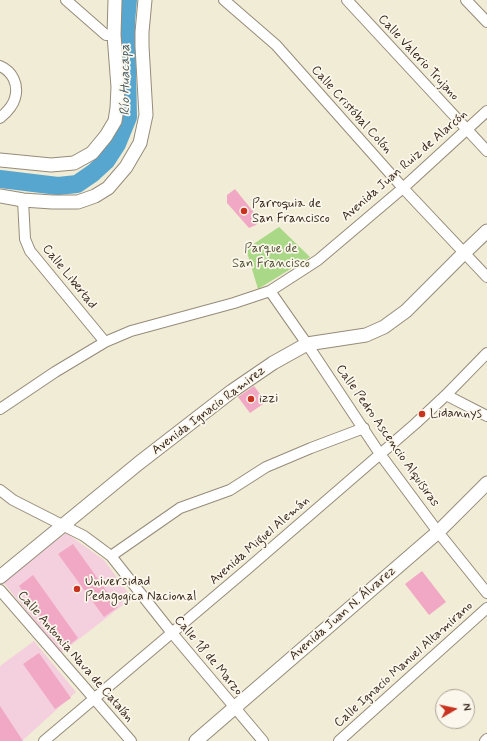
<!DOCTYPE html>
<meta charset="utf-8">
<style>
body{margin:0}
#map{position:relative;width:487px;height:741px;overflow:hidden;background:#f1ecd5;font-family:Mynerve,sans-serif}
canvas{display:block}
.north{position:absolute;left:435px;top:689px;width:40px;height:40px;box-sizing:border-box;background:#fbf7ec;border:1px solid #aea59a;border-radius:50%;rotate:81deg;font-size:11px;font-weight:700;line-height:16px;text-align:center;color:#3b2a1e}
.north::after{content:'';display:block;margin:auto;width:14px;height:18px;background:#c8321e;clip-path:polygon(50% 0,100% 100%,50% 72%,0 100%)}
</style>
<div id="map">
<canvas width="487" height="741"></canvas>
<div class="north">N</div>
</div>
<script>
const g = document.querySelector('canvas').getContext('2d');
g.lineJoin = 'round';
function paint(path, color) {
  g.fillStyle = color;
  g.fill(path, 'evenodd');
}
function strokePath(path, color, width, dash) {
  g.strokeStyle = color;
  g.lineWidth = width;
  g.lineCap = dash ? 'butt' : 'round';
  g.setLineDash(dash || []);
  g.stroke(path);
}
function write(font, color, halo, rows, align = 'center') {
  g.font = font + ' Mynerve,sans-serif';
  g.lineWidth = 3.5;
  g.setLineDash([]);
  g.textBaseline = 'middle';
  g.strokeStyle = halo;
  g.fillStyle = color;
  for (const [text, x, y, turn = 0] of rows) {
    g.save();
    g.translate(x, y);
    g.rotate((+turn || 0) * Math.PI / 180);
    g.textAlign = isNaN(turn) ? turn : align;
    if (halo) g.strokeText(text, 0, 0);
    g.fillText(text, 0, 0);
    g.restore();
  }
}
paint(new Path2D(`
 M66,533L104,560L132,598L61,653L3,582Z
 M34,641L76,692L22,741H0V666Z`), '#f4cfdd');
paint(new Path2D(`
 M279,227L310,257L258,289L246,249Z`), '#a9d886');
strokePath(new Path2D(`
 M0,179L58,186L77,184L93,173L106,161L117,144L128,117L126,22L128,0`), '#57a6d0', 18);
paint(new Path2D(`
 M235,189L260,220L256,225L249,228L227,203V195Z
 M254,386L266,402L250,413L238,397Z
 M73,544L118,607L104,617L58,554Z
 M422,571L446,602L429,615L405,584Z
 M33,575L78,638L64,649L19,586Z
 M39,653L71,698L55,709L23,664Z
 M0,706L23,741H0Z`), '#f1a8c4');
const minor = new Path2D(`
 M66,0L106,35H114
 M224,0L276,45L403,188L487,277
 M347,0L487,151
 M466,0L487,22
 M0,66C12,71 19,84 15,98C13,106 6,113 0,118
 M23,200L25,239L30,251L105,342
 M270,291L307,344L380,454L438,532L487,593
 M446,395L487,416
 M0,409L55,372L105,342L131,331L234,303L270,291L318,260L403,188L487,111
 M0,490L13,500L84,536L111,556L172,633L263,741
 M111,556L180,508L230,490L266,467L311,448L364,428
 M0,590L131,741
 M44,741L245,571L415,424L446,395L487,353
 M339,741L487,608
 M485,741L487,739`);
const major = new Path2D(`
 M0,160L51,165L74,163L92,153L106,136L115,121L117,108L118,87L114,35L115,0
 M0,196L23,200L52,202H78L95,196L108,188L126,167L140,143L146,115L142,46V32L145,0
 M0,577L139,463L232,391L273,363L307,344L366,335L384,327L406,311L464,253L487,231
 M196,741L438,532L487,483`);
strokePath(minor, '#968b7a', 12);
strokePath(major, '#968b7a', 15);
strokePath(minor, '#fff', 10);
strokePath(major, '#fff', 13);
for (const [x, y, r, color] of [
 [244,211,4,"#c8321e"],
 [251,399,4,"#c8321e"],
 [422,414,4,"#c8321e"],
 [77,589,4,"#c8321e"]
]) {
  const dot = new Path2D();
  dot.arc(x, y, r, 0, 2 * Math.PI);
  g.fillStyle = color;
  g.fill(dot);
  strokePath(dot, '#fbf7ec', 1.5);
}
write('13px', '#3b2a1e', '#fbf7ec', [
 ["Calle Valerio Trujano",418,58,47],
 ["Calle Cristóbal Colón",351,110,48],
 ["Avenida Juan Ruiz de Alarcón",405,166,-41],
 ["Calle Libertad",69,277,51],
 ["Avenida Ignacio Ramirez",209,411,-37],
 ["Calle Pedro Ascencio Alquisiras",387,436,55],
 ["Avenida Miguel Alemán",260,541,-41],
 ["Avenida Juan N. Álvarez",343,614,-41],
 ["Calle 18 de Marzo",208,656,50],
 ["Calle Antonia Nava de Catalán",75,657,49],
 ["Calle Ignacio Manuel Altamirano",404,665,-42]
]);
write('13px', '#3b2a1e', '#fbf7ec', [
 ["Parroquia de",252,204],
 ["San Francisco",252,219],
 ["izzi",259,399],
 ["Lidannys",430,414],
 ["Universidad",85,582],
 ["Pedagogica Nacional",85,597]
], 'left');
write('13px', '#565638', '#fbf7ec', [
 ["Parque de",271,249],
 ["San Francisco",271,264]
]);
write('italic 14px', '#465c65', '#fbf7ec', [
 ["Río Huacapa",126,80,-90]
]);
</script>
